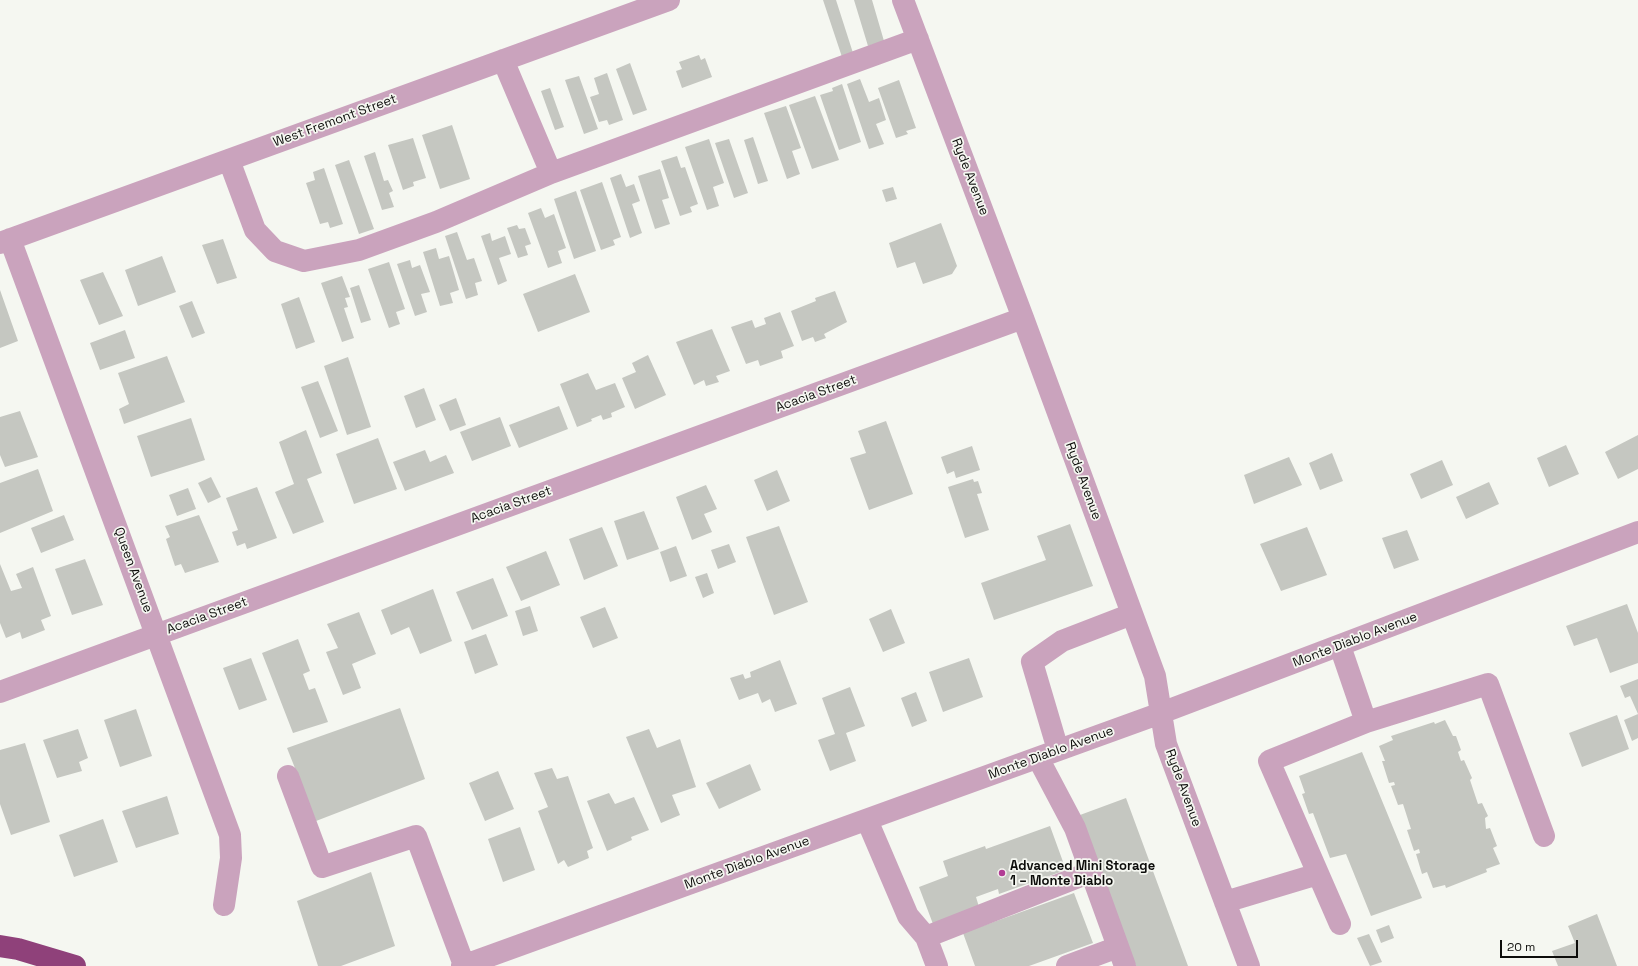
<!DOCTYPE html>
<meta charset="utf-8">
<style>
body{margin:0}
#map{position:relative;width:1638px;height:966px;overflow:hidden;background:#f5f7f1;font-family:"Space Grotesk",sans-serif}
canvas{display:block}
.scale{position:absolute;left:1500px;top:940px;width:78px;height:18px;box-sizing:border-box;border:2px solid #0d0d0b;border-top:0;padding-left:5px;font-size:12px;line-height:14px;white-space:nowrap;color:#0d0d0b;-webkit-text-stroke:3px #f5f7f1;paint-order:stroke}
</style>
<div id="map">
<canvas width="1638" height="966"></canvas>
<div class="scale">20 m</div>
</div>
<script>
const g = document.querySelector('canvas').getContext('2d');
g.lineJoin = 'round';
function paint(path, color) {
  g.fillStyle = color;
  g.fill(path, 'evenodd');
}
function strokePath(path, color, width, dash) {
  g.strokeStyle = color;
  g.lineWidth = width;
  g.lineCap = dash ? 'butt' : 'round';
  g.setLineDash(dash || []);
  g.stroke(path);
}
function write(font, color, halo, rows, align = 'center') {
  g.font = font + ' "Space Grotesk",sans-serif';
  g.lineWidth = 3.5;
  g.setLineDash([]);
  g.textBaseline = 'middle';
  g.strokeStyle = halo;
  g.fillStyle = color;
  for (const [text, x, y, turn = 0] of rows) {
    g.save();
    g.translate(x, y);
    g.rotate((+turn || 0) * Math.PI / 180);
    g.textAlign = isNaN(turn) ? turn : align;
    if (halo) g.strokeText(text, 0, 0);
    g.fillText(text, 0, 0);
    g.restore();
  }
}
paint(new Path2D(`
 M823,0H836L853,53L842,57Z
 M854,0H872L884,41L868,46Z
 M699,55L701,60L705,58L712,77L682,88L676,71L682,69L679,62Z
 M630,63L647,110L633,115L616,69Z
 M607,73L623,120L609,125L607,120L599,122L590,97L599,94L594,78Z
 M579,76L598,129L584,134L565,80Z
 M860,79L869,102L879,98L886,120L876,124L884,144L869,149L847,84Z
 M899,80L916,128L906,131L908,134L896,138L878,88Z
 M842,84L861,142L839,150L820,95L833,91L832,88Z
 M550,88L564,127L555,130L541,91Z
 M815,96L839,160L812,169L789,105Z
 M786,106L801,148L792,151L800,174L787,179L764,113Z
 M452,125L470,179L440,189L422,135Z
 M753,137L768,181L758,184L744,140Z
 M413,138L426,178L413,182L414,186L403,190L388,145Z
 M709,139L724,183L713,187L719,206L707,210L685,147Z
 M729,139L748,193L734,198L715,143Z
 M375,152L384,181L388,180L393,191L389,193L394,207L382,210L364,156Z
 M677,156L681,168L685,167L698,204L690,207L692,212L680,216L661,161Z
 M349,160L374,229L359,234L335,165Z
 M324,168L343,224L330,228L328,222L320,224L306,183L315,180L313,172Z
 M660,169L669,198L662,200L670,224L655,229L638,176Z
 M621,174L626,187L634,184L640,201L632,204L642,233L630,238L610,178Z
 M602,182L621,237L613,240L615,245L601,250L580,190Z
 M893,187L897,199L886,202L882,190Z
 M576,191L596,251L574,259L554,199Z
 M541,208L545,218L554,214L566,248L558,251L562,263L548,268L528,213Z
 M941,223L957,266L952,274L923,284L915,262L897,268L889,243Z
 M517,225L519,229L525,228L531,244L525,246L528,255L518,258L507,228Z
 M457,232L467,260L474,258L482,281L475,283L478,295L466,299L445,236Z
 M490,233L492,241L505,236L511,254L499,258L507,281L498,285L481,236Z
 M223,239L237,278L217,284L202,245Z
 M436,248L439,259L449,256L459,290L450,293L453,303L440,306L423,252Z
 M162,256L176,292L138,306L125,270Z
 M410,260L412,268L420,265L430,292L421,294L427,312L415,316L397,264Z
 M389,262L405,309L396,312L400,324L389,328L368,269Z
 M103,272L123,316L99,325L80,280Z
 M575,274L590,312L538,332L523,294Z
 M342,276L350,297L345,298L348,307L344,308L354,338L342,342L321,283Z
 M359,285L371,320L361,323L350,288Z
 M0,290L18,341L0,348Z
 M835,291L847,322L824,334L826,338L815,342L813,337L802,341L791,311L816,301L815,298Z
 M299,297L315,342L296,349L281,304Z
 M192,301L205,333L192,338L179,306Z
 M780,312L794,346L781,351L783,358L760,366L758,360L746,364L731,327L752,320L755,328L766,324L764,318Z
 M712,329L730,371L716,376L719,382L706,386L704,380L694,385L676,342Z
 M125,330L135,358L100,370L90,343Z
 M648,355L666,395L635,409L622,378L636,372L632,363Z
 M167,356L185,402L124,424L119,409L129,404L118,373Z
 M348,357L371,427L347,435L324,366Z
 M588,373L596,390L615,383L625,407L611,413L612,417L603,420L601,415L591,419L592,421L577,427L560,384Z
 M318,381L338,431L320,438L301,387Z
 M424,388L436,420L416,428L404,396Z
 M456,398L466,425L450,431L439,405Z
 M559,406L568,429L519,448L509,425Z
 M20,411L38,457L5,467L0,455V417Z
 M500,417L511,446L472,461L460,432Z
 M191,418L205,460L151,477L137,436Z
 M886,421L913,494L869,510L850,458L866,453L858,431Z
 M306,430L322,473L307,479L324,522L293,534L275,492L294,484L279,442Z
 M1638,435V469L1618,479L1605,452Z
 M378,438L397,489L354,504L336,454Z
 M1566,445L1579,474L1549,487L1537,458Z
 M972,446L980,470L956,478L954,471L947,474L941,457Z
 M425,450L430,462L446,455L454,473L405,491L393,462Z
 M1332,453L1343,481L1320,490L1309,463Z
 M1289,457L1302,485L1254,504L1244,475Z
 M1442,460L1453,485L1421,499L1410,474Z
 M38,469L53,511L0,533V483Z
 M777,470L790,501L767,511L754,480Z
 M211,477L221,497L208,503L198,483Z
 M973,479L974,482L978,481L982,493L977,494L989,530L965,538L948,487Z
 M1489,482L1499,504L1466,519L1456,497Z
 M706,485L717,509L704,514L712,532L692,540L676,497Z
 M257,487L277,538L247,549L245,543L237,546L232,532L238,530L226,498Z
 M188,488L196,509L177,516L169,495Z
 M644,511L659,549L627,560L614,521Z
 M64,515L74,540L41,553L31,528Z
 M199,515L219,562L185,573L181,564L175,566L166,539L170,537L165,526Z
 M1070,524L1093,586L994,620L981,583L1046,560L1037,536Z
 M779,526L808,602L774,615L746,537Z
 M602,527L618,566L584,580L569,539Z
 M1307,527L1327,575L1281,591L1260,544Z
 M1407,530L1419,560L1394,569L1382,538Z
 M729,544L736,562L718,569L711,550Z
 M676,546L687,576L670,582L660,552Z
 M546,551L560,585L521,601L506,567Z
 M85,559L103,605L72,615L55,569Z
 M0,564L11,591L22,588L16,574L33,567L51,616L41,620L45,630L22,639L20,632L6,638L0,623Z
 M707,573L714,593L703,598L695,577Z
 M493,578L508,616L472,630L456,592Z
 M433,589L452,641L420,654L409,627L391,635L381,610Z
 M1627,604L1638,633V663L1610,673L1597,638L1574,646L1566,626Z
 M530,606L538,631L523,636L515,611Z
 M605,607L618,638L593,648L580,617Z
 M891,609L905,643L883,652L869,619Z
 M359,612L376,654L352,664L361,688L343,695L326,652L338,648L327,624Z
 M486,634L498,665L475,674L464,642Z
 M298,639L310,671L303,674L309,690L315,688L328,722L293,733L262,653Z
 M251,658L267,700L239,710L223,668Z
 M969,658L983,697L943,712L929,672Z
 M780,660L797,704L775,712L770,699L762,703L758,693L739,700L730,678L743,674L745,679L751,677L750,672Z
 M1638,679V738L1632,741L1624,720L1638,714L1630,696L1625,698L1620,686Z
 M850,687L865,726L846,733L856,761L830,771L818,740L835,734L822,698Z
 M916,692L927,721L912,727L901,698Z
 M400,708L425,779L316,821L287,748Z
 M136,709L152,756L120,767L104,720Z
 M1617,715L1629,749L1582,767L1569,733Z
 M1445,720L1453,736H1456L1461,750L1458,752L1461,761L1464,760L1472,778L1470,780L1478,804L1482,803L1488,816L1485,818L1486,829L1490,828L1497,846L1493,848L1500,864L1486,869L1487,872L1446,888L1445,885L1433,888L1427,872L1422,874L1416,854L1420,853L1419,849L1414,851L1407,830L1411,829L1403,804L1398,805L1391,786L1395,785L1394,782L1389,783L1382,761H1385L1379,746L1393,740L1391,736L1434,722L1435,724Z
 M78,729L88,758L79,762L82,771L57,778L43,740Z
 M649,729L657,748L680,739L696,787L672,795L680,815L661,823L626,737Z
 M25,743L50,822L11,835L0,804V750Z
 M1362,752L1422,898L1371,916L1346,854L1330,858L1313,813L1309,814L1302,794L1305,793L1299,776Z
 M750,764L761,790L719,809L706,783Z
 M552,768L557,779L568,776L593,848L587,851L589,858L568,867L564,860L558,864L538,811L548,807L534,773Z
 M498,771L514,809L485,821L469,783Z
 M609,793L615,804L634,797L649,830L631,837L632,840L607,851L587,801Z
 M167,796L179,834L136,848L122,811Z
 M1126,798L1188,966H1136L1080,815Z
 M103,819L118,862L74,877L59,835Z
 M1050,826L1066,870L999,894L998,889L976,897L979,907L933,924L919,887L948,876L943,861L985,846L986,849Z
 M520,827L535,870L503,882L488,839Z
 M371,872L395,946L341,966H318L297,901Z
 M1074,893L1093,943L1029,966H975L963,933Z
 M1597,914L1617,966H1558L1552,951L1575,943L1568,926Z
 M1389,925L1394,938L1381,943L1376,930Z
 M1369,934L1382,962L1370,966L1357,938Z`), '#c5c7c1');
strokePath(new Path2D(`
 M903,0L1023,318L1155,676L1166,744L1249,966
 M503,60L551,173L918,39
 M229,160L255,230L275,251L304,261L359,250L436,222L551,173
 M10,239L230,835L231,858L224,905
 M0,243L669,0
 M1340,646L1366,722L1488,684L1544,836
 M0,692L1023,318
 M1058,750L1032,662L1062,641L1132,614
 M1038,758L1075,828L1125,966
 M288,776L322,867L416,836L464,965
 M867,820L908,916L926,937L1091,872
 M1225,902L1318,874
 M1340,924L1269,761L1366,722
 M926,937L937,966
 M462,966L1161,713L1638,532
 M1067,966L1118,947`), '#caa3bd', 22);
strokePath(new Path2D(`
 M0,946L18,949L75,966`), '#8f417a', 22);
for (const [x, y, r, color] of [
 [1002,873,4,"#b23d95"]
]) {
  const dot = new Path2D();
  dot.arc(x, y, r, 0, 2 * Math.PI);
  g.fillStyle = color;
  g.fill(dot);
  strokePath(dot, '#f5f7f1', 1.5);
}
write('13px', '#0d0d0b', '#f5f7f1', [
 ["West Fremont Street",335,121,-20],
 ["Ryde Avenue",970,177,69],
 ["Acacia Street",816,394,-20],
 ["Ryde Avenue",1083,481,70],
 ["Acacia Street",511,505,-20],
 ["Queen Avenue",133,570,70],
 ["Acacia Street",207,616,-20],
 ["Monte Diablo Avenue",1355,640,-21],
 ["Monte Diablo Avenue",1051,753,-20],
 ["Ryde Avenue",1183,788,70],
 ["Monte Diablo Avenue",747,863,-20]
]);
write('bold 13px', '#0d0d0b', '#f5f7f1', [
 ["Advanced Mini Storage",1010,866],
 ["1 – Monte Diablo",1010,881]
], 'left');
</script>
